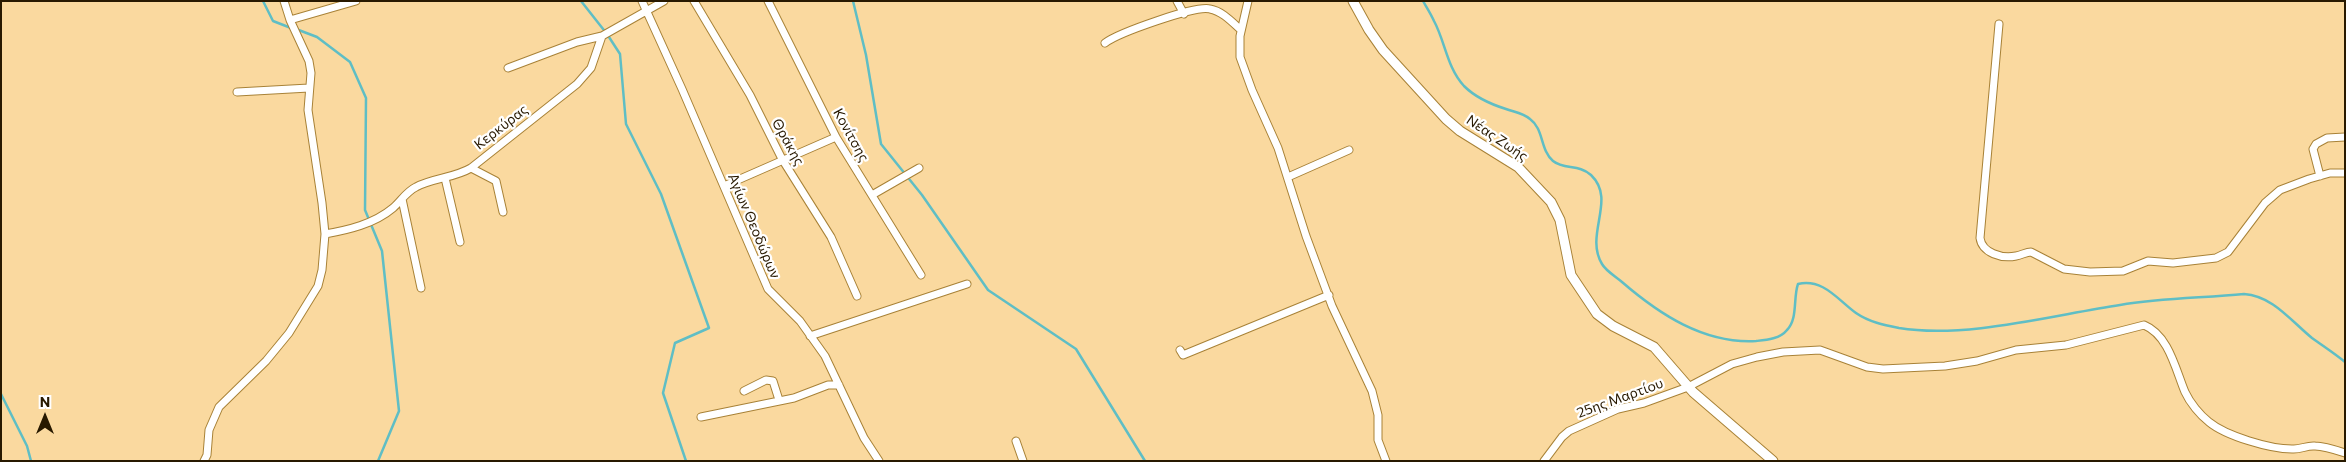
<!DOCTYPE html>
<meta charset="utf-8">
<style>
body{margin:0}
#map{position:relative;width:2346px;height:462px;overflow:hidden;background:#fad99f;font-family:Commissioner,sans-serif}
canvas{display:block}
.frame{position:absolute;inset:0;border:2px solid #281900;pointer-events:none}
.north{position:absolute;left:20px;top:392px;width:50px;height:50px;-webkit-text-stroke:4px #fff;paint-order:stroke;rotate:0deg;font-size:14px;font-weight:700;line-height:20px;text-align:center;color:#281900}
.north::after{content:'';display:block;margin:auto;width:18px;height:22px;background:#281900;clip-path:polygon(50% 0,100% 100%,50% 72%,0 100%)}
</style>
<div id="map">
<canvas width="2346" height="462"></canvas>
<div class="frame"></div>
<div class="north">N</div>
</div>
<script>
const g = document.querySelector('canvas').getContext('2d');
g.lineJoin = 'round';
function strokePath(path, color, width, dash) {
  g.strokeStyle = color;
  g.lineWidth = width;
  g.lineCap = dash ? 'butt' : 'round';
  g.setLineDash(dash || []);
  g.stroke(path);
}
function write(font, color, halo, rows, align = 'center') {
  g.font = font + ' Commissioner,sans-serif';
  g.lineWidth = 4.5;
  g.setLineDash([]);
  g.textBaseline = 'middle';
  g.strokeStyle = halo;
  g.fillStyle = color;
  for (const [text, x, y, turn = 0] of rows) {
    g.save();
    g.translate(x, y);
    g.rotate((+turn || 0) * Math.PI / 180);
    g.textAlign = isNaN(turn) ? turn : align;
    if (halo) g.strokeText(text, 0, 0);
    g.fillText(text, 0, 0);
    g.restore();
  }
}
strokePath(new Path2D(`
 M263,1L273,21L291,28
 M581,1L607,34L620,54L626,124L661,194L709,328L675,343L663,393L686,461
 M853,1L866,55L881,144L922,195L988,290L1076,349L1145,461
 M1423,1C1427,8 1431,14 1434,21C1445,41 1447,68 1464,86C1476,98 1490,104 1506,109C1514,112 1523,113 1530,119C1544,129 1540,150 1553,161C1564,170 1579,164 1591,175C1617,200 1584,234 1602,264C1606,271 1615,276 1622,282C1659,314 1704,344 1756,341C1766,340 1780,339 1787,330C1798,319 1793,298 1798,284C1823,278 1838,300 1856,313C1869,322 1884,325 1899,328C1966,339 2053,315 2120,305C2161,298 2203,298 2244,294C2273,296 2291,321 2312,338C2323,346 2334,353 2345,362
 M296,29L317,37L350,62L366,98L365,210L382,251L399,411L378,461
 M1,394L27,446L31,461`), '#5fbec5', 2.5);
const minor = new Path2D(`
 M642,1L682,89L768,289L800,321L825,356L864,438L879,461
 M694,1L750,95L782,159L831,237L857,296
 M768,1L836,137L921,275
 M1177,1L1184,14
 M1248,1L1240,36V57L1252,90L1278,148L1306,236L1332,306L1372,391L1378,415V440L1386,461
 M290,20L356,1
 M1999,24L1980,238C1982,253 2002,259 2016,256C2022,255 2026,252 2031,252L2064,269L2090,272L2123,271L2148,261L2173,263L2216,258L2228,252L2265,203L2280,190L2309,179L2330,173H2345
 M1105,43C1118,33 1196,5 1210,9C1222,11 1232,22 1241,30
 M508,68L577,42L602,36
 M237,92L309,88
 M471,168L496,181L503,212
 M2320,176L2313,149L2316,144L2327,138L2345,137
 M1288,177L1349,150
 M445,178L460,242
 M724,186L836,137
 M872,195L919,168
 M402,199L421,288
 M325,234C348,230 374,224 393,208C401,201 406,192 416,187C433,178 454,178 471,168L577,84L591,68L602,36L664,1
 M810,336L967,284
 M1180,350L1183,355L1329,295
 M744,391L766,380L773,381L779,400
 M701,417L794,398L828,385H839
 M1016,441L1023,461
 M204,461L207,455L209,430L219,407L266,361L289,333L318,286L322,270L325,234L322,203L308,110L311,73L309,61L290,20L284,1
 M1544,461L1562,437L1569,431L1618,409L1644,403L1688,387L1732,364L1757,357L1783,352L1820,350L1867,367L1883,369L1945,366L1977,361L2016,350L2066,345L2144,325C2169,335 2176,371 2185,392C2190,403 2200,415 2209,422C2226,436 2270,449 2292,449C2300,450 2307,445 2315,446C2324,446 2336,450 2345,453`);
const tertiary = new Path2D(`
 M1353,1L1369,30L1383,50L1446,119L1460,131L1518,167L1551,202L1560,220L1571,275L1597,314L1613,326L1654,347L1693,392L1773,461`);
strokePath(minor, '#a88237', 9);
strokePath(tertiary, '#a88237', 11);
strokePath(minor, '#fff', 7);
strokePath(tertiary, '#fff', 9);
write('14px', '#281900', '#fff', [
 ["Κερκύρας",501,127,-38],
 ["Κονίτσης",851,135,61],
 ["Νέας Ζωής",1497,138,34],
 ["Θράκης",788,142,61],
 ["Αγίων Θεοδώρων",754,226,67],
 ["25ης Μαρτίου",1620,398,-20]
]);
</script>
